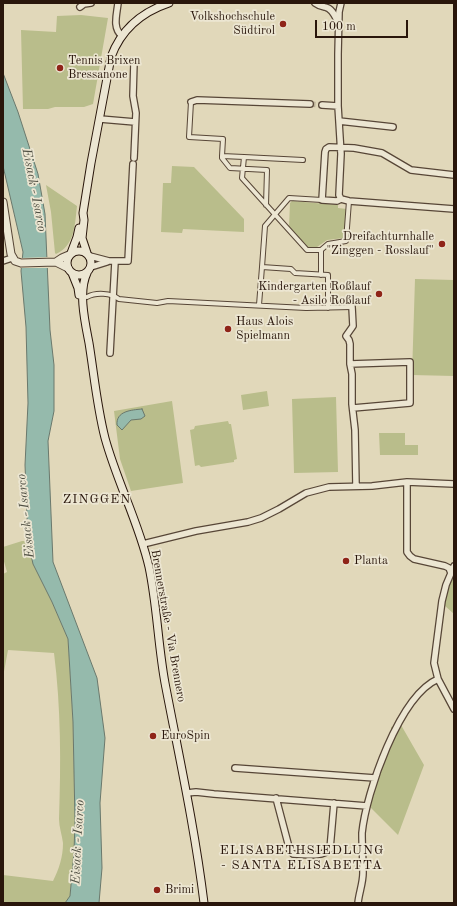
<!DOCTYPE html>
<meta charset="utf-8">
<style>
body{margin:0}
#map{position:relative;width:457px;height:906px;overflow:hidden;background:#e1d8ba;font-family:"Old Standard TT",serif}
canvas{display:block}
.frame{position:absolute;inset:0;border:4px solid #29160b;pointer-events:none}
.scale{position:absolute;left:315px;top:20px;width:93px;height:18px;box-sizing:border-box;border:2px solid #29160b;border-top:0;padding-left:5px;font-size:12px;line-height:14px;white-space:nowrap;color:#29160b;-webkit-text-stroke:3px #ece6d2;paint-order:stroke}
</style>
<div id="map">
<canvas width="457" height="906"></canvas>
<div class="frame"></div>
<div class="scale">100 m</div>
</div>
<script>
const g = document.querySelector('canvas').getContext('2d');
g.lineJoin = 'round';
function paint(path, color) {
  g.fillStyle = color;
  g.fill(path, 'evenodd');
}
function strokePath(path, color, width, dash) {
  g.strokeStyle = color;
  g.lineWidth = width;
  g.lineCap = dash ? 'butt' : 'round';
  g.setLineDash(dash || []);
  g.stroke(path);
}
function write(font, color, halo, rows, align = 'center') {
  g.font = font + ' "Old Standard TT",serif';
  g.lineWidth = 3.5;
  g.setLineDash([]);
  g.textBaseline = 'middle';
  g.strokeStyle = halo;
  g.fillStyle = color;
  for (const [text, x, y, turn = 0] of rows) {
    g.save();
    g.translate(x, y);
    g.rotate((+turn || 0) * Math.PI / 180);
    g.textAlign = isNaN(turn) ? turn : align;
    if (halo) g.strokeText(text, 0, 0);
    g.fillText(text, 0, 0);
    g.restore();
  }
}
paint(new Path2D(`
 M81,15L108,18L93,104L84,107H55L48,109H23L21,30L56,32L57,16Z
 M172,166L194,167L244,219V232L183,229L182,233L161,232L163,183H171Z
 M46,185L77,206C75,223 75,246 56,254L55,253L51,212Z
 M292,201L338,205V208L347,209L344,238L327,240L317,247H307L289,227L290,203Z
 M415,279L454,280V376L412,375Z
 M267,391L269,406L243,410L241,395Z
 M336,397L338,472L294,473L292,399Z
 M172,401L183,483L131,491L120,459L114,411Z
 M228,421L229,424H231L237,459L234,460V462L201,467L199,465L195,466L190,430L194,429L195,426Z
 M379,433H405V445H418V455H380Z
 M22,541H28L33,564L52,602L68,639L73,722L75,822L74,852L70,897L65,903H3V875L53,881C59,869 63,857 63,843C62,835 59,827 59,819C61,763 61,708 54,653L8,650L3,677V574L7,572L3,558V547Z
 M454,572V614L444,605L449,583Z
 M401,725L424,765L398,835L369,806L377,767L391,731V727Z`), '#b9bd8b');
const water = new Path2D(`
 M3,73L18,112L38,174L45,214L50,330L54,365V411L48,441L53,562L97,678L105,738L100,803L102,868L99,903H65L70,896L74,852L75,822L73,722L68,639L52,602L33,564L28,541L25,465L28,403L26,327L21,271L23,252L3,166Z
 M142,409L145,416L141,419L131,420L122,430L117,425C116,411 131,410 142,409Z`);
paint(water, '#95baac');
strokePath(water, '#6a786c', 1);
paint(new Path2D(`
 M49,257V268H21V258Z`), '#e1d8ba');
strokePath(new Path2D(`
 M310,104L322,105`), '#bcb197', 5.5, [5.5, 3]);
const pedestrian = new Path2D(`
 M191,102L189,137L223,139L222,156L244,157L242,178L307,250H321
 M222,156V158L230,168L267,170L266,205
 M244,157L303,160
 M322,200L289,198L265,226L262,267L291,269L295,273L328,275V308
 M321,275V250L328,244L346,241L349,201
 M87,297C96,292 111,293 119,299L157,303L168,301L306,308L352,307
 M259,305L262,267`);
const minor = new Path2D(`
 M118,3C117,14 112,28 122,36
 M315,3C319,6 320,6 325,7C332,8 335,16 338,22
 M80,7L84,4L91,3
 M191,102L197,100L310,104
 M322,105L338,106
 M100,119L135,122
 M339,121L393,127
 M134,158L136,113L133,96L134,62
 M341,199L337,201L322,200L325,152L326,149L329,147L354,148L382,153L411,170L454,175
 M341,199L339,195L341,154L338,106V54L339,12L341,3
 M341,199L349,201L454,209
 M90,256L109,261H128L133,164
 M3,261L12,258
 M91,267L107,262
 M352,307L353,326L346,336L349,340L350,344V364L352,374V404L355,430L356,486
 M110,353L115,262
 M350,364L410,362V403L353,408
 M407,482V552L410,556L414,559L445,566L449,568L451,573
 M143,544L196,531L248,522L261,518L279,509L306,493L329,487L372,486L407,482L454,484
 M454,566L446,585L442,601L434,663L438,679L454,709
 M235,768L375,778
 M187,793L196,792L214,794L367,806
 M276,798L290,851L293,854C305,854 322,858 330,849L334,803
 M358,903C359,893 363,883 363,873C363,860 362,846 362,833C366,793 399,696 438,679`);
const tertiary = new Path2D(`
 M3,202L11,254L15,261L21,263L56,262L68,268
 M56,262L62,258L69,255`);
const secondary = new Path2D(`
 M67 263a12 12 0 1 1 24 0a12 12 0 1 1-24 0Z
 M71,253L77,237L79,228
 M87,253L82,238L84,220L83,213L91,163L111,57C121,30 142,12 169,3
 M72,273L78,288L79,295
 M87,273C78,292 85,322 89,343C94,374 97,407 105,438C117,482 139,523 149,567C157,605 158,645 165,683C179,756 195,829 204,903`);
strokePath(pedestrian, '#574637', 6);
strokePath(minor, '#574637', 8);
strokePath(tertiary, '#574637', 9);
strokePath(secondary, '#29160b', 9);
strokePath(pedestrian, '#ece6d2', 4);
strokePath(minor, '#ece6d2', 5.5);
strokePath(tertiary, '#ece6d2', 7);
strokePath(secondary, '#ece6d2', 7);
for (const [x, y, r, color] of [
 [283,24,4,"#8f2418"],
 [60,68,4,"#8f2418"],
 [442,244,4,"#8f2418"],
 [379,294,4,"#8f2418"],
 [228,329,4,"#8f2418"],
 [346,561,4,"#8f2418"],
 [153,736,4,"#8f2418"],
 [157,890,4,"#8f2418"]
]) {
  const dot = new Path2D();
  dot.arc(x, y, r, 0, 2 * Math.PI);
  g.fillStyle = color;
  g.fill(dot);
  strokePath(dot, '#ece6d2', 1.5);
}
write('12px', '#29160b', '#ece6d2', [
 ["Volkshochschule",275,17,"right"],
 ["Südtirol",275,31,"right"],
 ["Tennis Brixen",68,61],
 ["Bressanone",68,75],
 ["Dreifachturnhalle",434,237,"right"],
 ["\"Zinggen - Rosslauf\"",434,251,"right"],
 ["Kindergarten Roßlauf",371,287,"right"],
 ["- Asilo Roßlauf",371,301,"right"],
 ["Haus Alois",236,322],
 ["Spielmann",236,336],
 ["Planta",354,561],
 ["EuroSpin",161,736],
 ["Brimi",165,890]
], 'left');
write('12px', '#29160b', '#ece6d2', [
 ["Brennerstraße - Via Brennero",168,626,80]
]);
write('italic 13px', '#4f4f43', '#ece6d2', [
 ["Eisack - Isarco",34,190,79],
 ["Eisack - Isarco",26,516,-96],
 ["Eisack - Isarco",78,842,-87]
]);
g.letterSpacing = '1px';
write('13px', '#29160b', '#ece6d2', [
 ["ZINGGEN",97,500],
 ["ELISABETHSIEDLUNG",302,851],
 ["- SANTA ELISABETTA",302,866]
]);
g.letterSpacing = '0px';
</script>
